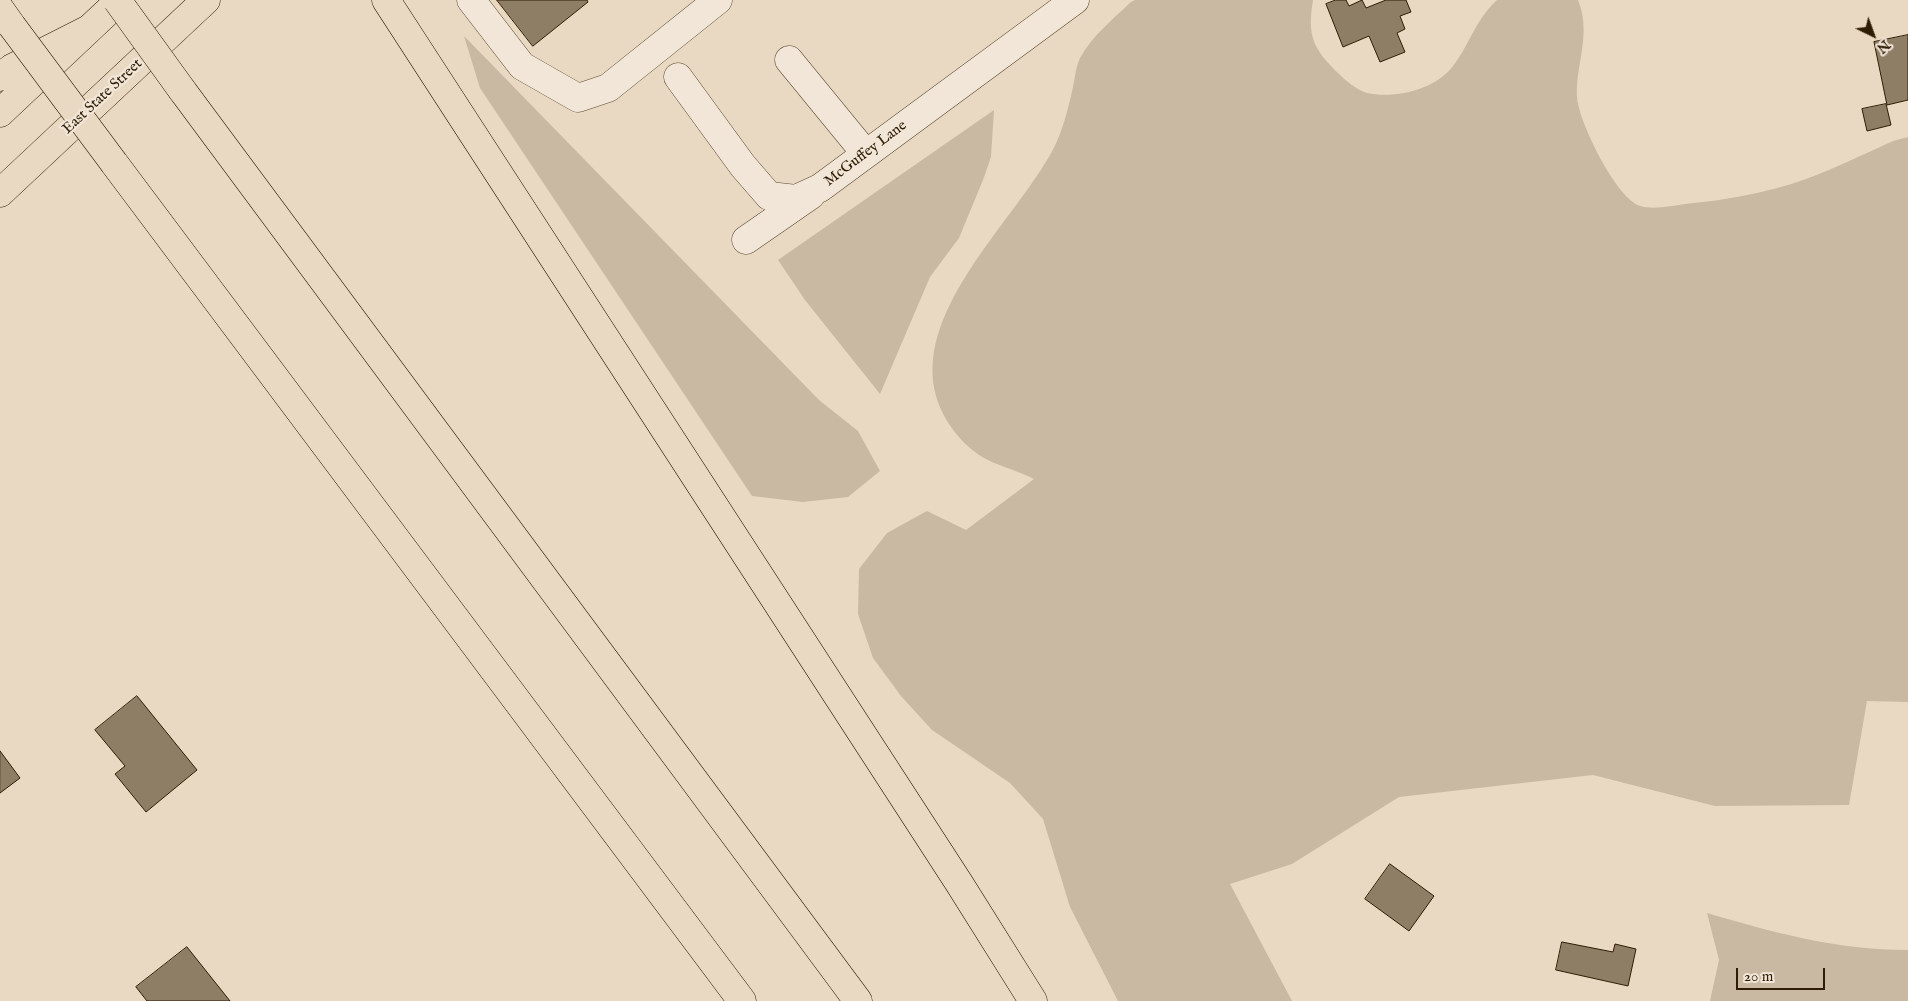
<!DOCTYPE html>
<style>
body{margin:0}
#map{position:relative;width:1908px;height:1001px;overflow:hidden;background:#e9d9c2;font-family:"IM FELL English",serif}
canvas{display:block}
.north{position:absolute;left:1848px;top:10px;width:50px;height:50px;-webkit-text-stroke:4px #f1e6d7;paint-order:stroke;rotate:138deg;font-size:14px;font-weight:700;line-height:20px;text-align:center;color:#2e1c03}
.north::after{content:'';display:block;margin:auto;width:18px;height:22px;background:#2e1c03;clip-path:polygon(50% 0,100% 100%,50% 72%,0 100%)}
.scale{position:absolute;left:1736px;top:968px;width:89px;height:22px;box-sizing:border-box;border:2px solid #2e1c03;border-top:0;padding-left:6px;font-size:15px;line-height:18px;white-space:nowrap;color:#2e1c03;-webkit-text-stroke:4px #f1e6d7;paint-order:stroke}
</style>
<div id="map">
<canvas width="1908" height="1001"></canvas>
<div class="north">N</div>
<div class="scale">20 m</div>
</div>
<script>
const g = document.querySelector('canvas').getContext('2d');
g.lineJoin = 'round';
function paint(path, color) {
  g.fillStyle = color;
  g.fill(path, 'evenodd');
}
function strokePath(path, color, width, dash) {
  g.strokeStyle = color;
  g.lineWidth = width;
  g.lineCap = dash ? 'butt' : 'round';
  g.setLineDash(dash || []);
  g.stroke(path);
}
function write(font, color, halo, rows, align = 'center') {
  g.font = font + ' "IM FELL English",serif';
  g.lineWidth = 4.5;
  g.setLineDash([]);
  g.textBaseline = 'middle';
  g.strokeStyle = halo;
  g.fillStyle = color;
  for (const [text, x, y, turn = 0] of rows) {
    g.save();
    g.translate(x, y);
    g.rotate((+turn || 0) * Math.PI / 180);
    g.textAlign = isNaN(turn) ? turn : align;
    if (halo) g.strokeText(text, 0, 0);
    g.fillText(text, 0, 0);
    g.restore();
  }
}
paint(new Path2D(`
 M1135,0H1313C1307,36 1313,49 1339,74C1346,81 1357,90 1367,93C1395,99 1435,90 1453,66C1470,44 1475,20 1497,0H1578C1594,39 1570,74 1579,108C1585,132 1616,197 1640,206C1653,210 1671,206 1685,204C1726,200 1767,193 1806,179C1836,168 1864,154 1893,141L1908,137V702L1867,701L1849,805L1715,806L1593,775L1399,797L1292,864L1230,884L1292,1001H1118L1070,907L1043,819L1010,783L932,730L901,696L873,658L858,614L859,569L887,533L927,511L966,530L1034,479C1013,468 989,465 970,448C868,352 1003,238 1050,155C1062,135 1068,109 1073,87C1075,78 1076,66 1080,58C1092,36 1113,19 1131,2Z
 M464,36L819,400L858,431L880,471L848,497L803,502L752,496L480,88Z
 M994,110L991,157L983,180L959,238L930,277L880,394L805,300L778,260Z
 M1707,913C1775,933 1837,950 1908,950V1001H1710L1719,960Z`), '#c9b9a2');
const building = new Path2D(`
 M497,0H587L588,2L533,46Z
 M1336,0H1346L1349,6L1362,0L1366,8L1386,0H1406L1411,12L1400,16L1405,29L1397,33L1405,52L1380,62L1369,36L1343,47L1326,4Z
 M1908,35V100L1887,105L1874,42Z
 M1886,104L1891,125L1867,131L1862,109Z
 M137,696L197,770L146,812L115,774L125,766L95,730Z
 M0,751L20,778L0,793Z
 M1390,864L1434,896L1409,931L1365,899Z
 M1562,942L1613,952L1615,944L1636,949L1628,986L1556,970Z
 M187,947L230,1001H147L136,987Z`);
paint(building, '#8f7e66');
strokePath(building, '#2e1c03', 1);
const minor = new Path2D(`
 M471,0L522,66L578,98L608,88L718,0
 M789,60L866,154
 M678,77L743,166L769,196L796,199L820,188L1075,0
 M746,240L811,195`);
const major = new Path2D(`
 M0,113L120,0
 M0,193L206,0`);
const highway = new Path2D(`
 M386,0L959,883L1033,1001
 M0,9L12,26
 M0,77L12,68L87,30
 M182,90L858,1001
 M114,163L742,1001`);
strokePath(minor, '#5d4b33', 29);
strokePath(major, '#2e1c03', 29);
strokePath(highway, '#2e1c03', 29);
strokePath(minor, '#f1e6d7', 28);
strokePath(major, '#e9d9c2', 28);
strokePath(highway, '#e9d9c2', 28);
const highwayBridge = new Path2D(`
 M117,0L182,90
 M12,26L114,163`);
strokePath(highwayBridge, '#2e1c03', 29, []);
strokePath(highwayBridge, '#e9d9c2', 28);
write('15px', '#2e1c03', '#f1e6d7', [
 ["East State Street",103,97,-43],
 ["McGuffey Lane",866,154,-37]
]);
</script>
